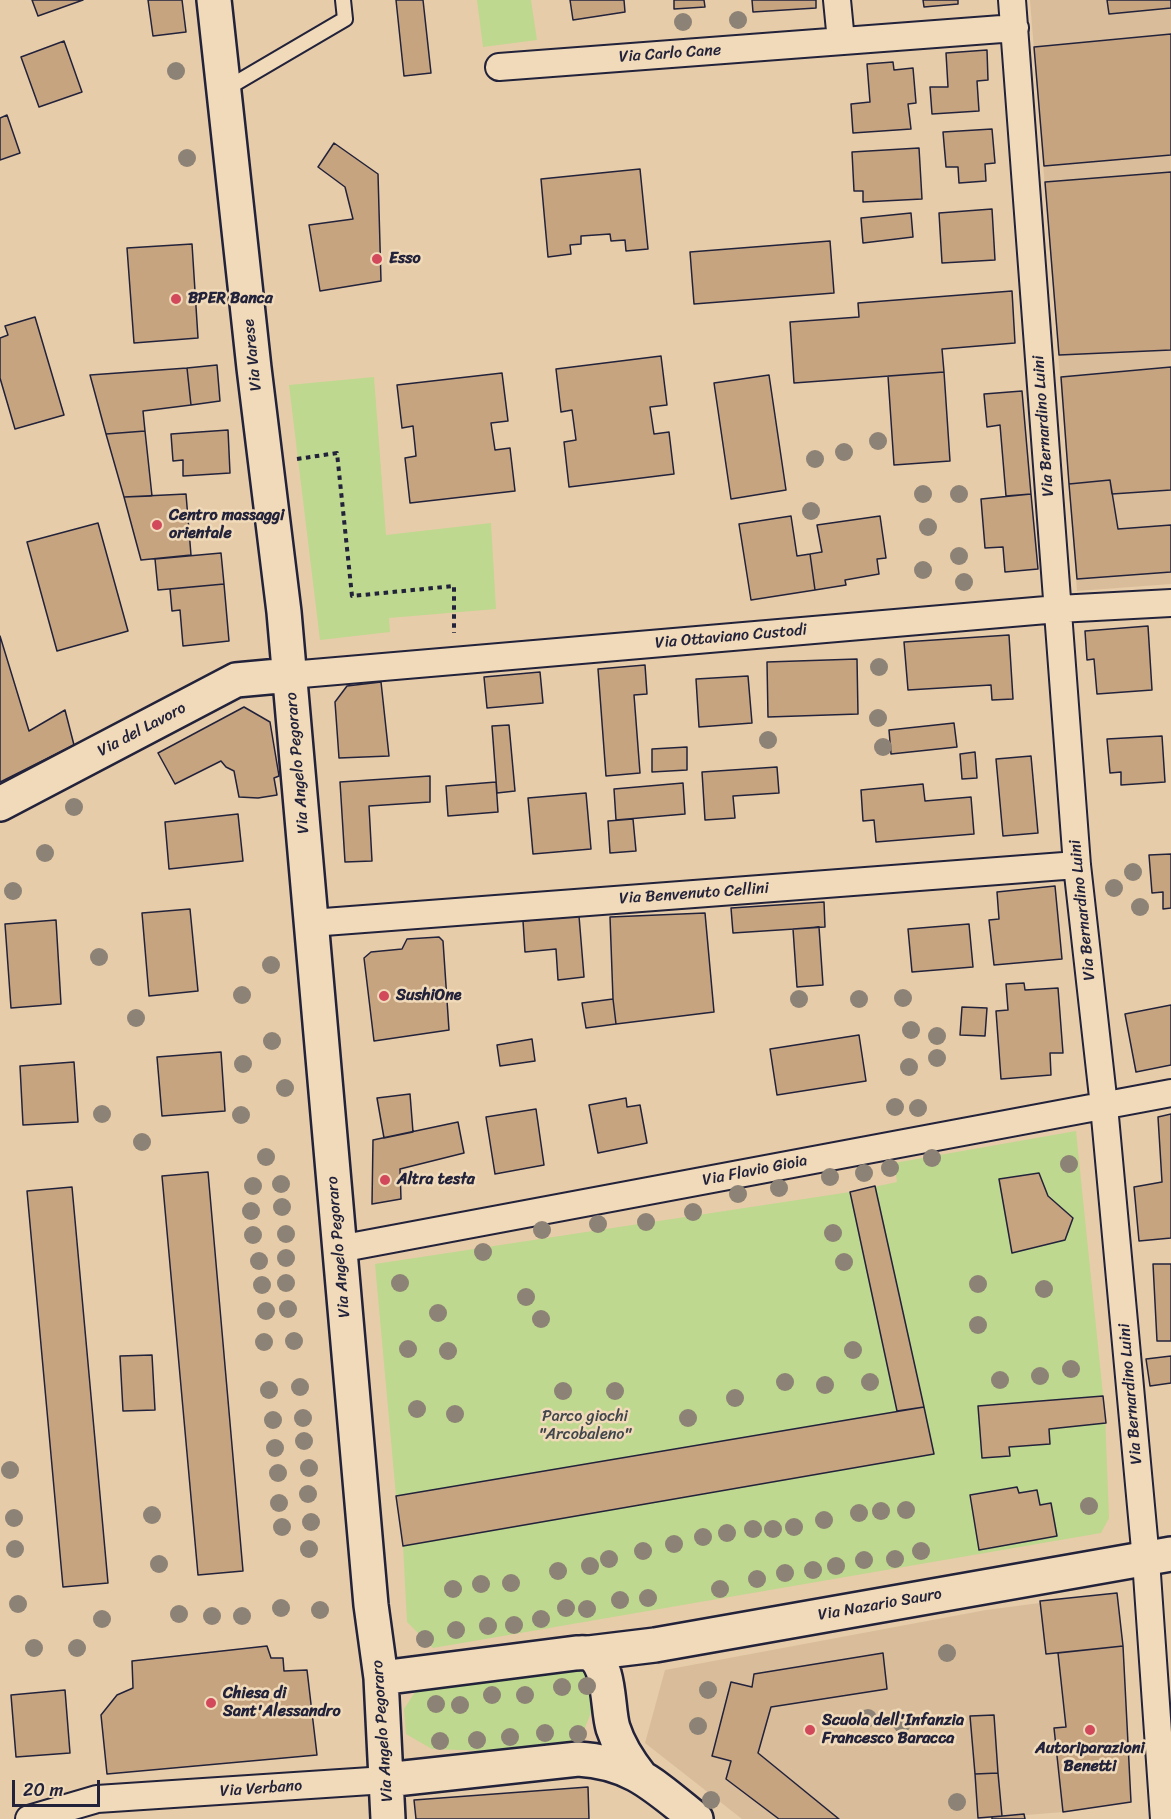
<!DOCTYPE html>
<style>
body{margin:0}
#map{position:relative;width:1171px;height:1819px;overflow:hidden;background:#e7cca9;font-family:Sriracha,sans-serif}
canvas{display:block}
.scale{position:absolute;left:12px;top:1780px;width:88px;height:27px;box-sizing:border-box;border:3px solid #22223b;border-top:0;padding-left:8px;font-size:18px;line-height:21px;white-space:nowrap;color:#22223b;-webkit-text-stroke:4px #f0dab9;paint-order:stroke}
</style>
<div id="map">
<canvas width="1171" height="1819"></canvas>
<div class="scale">20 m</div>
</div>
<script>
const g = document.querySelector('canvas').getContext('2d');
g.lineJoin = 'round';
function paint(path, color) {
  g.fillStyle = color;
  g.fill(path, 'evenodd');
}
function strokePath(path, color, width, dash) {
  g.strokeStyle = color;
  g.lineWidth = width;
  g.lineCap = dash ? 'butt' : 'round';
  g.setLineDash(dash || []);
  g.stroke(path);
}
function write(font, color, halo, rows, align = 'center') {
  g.font = font + ' Sriracha,sans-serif';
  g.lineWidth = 5;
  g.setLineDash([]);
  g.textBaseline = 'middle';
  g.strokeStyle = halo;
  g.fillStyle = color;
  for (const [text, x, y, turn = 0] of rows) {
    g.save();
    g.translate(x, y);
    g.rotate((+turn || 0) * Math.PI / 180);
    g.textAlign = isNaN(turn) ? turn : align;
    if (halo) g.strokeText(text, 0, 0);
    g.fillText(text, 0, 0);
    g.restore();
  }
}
paint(new Path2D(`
 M1030,0H1171V584L1077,591Z
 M1117,1593L1123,1646L1131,1802L1063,1812L979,1819H742L645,1743L665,1670L986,1610Z`), '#d9bd9b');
paint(new Path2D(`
 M477,0H531L537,40L483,47Z
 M374,377L386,535L491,523L496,609L389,618L390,632L320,640L289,385Z
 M1076,1131L1105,1414L1109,1518L1101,1533L433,1648L407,1622L403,1546L396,1496L375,1264L850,1192L897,1182L894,1163Z
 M584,1669L593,1707L580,1741L549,1750L515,1752L432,1749L406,1734L404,1709L415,1692L461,1678Z`), '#bed88f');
const building = new Path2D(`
 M32,0H83L38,16Z
 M148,0H182L186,32L153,36Z
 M396,0H423L431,73L404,76Z
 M570,0H624L625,12L573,20Z
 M674,0H704L705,7L674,9Z
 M752,0H816V8L753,12Z
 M923,0H958V4L924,7Z
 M1107,0H1171V8L1109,14Z
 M1171,34V155L1044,166L1034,47Z
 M64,41L82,92L39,107L21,57Z
 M987,50L988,80L977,81L979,111L932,114L930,87H948L946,53Z
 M893,62L894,70L913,68L916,103L908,104L911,129L853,133L851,104L870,102L867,64Z
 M7,115L20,153L0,160V118Z
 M992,129L995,163L985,164L986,181L959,183L958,167H946L943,132Z
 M334,143L378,174L381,281L320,291L309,225L353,219L345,187L318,167Z
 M919,148L922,199L863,202V191H854L852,152Z
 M640,169L648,249L626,251L625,240L611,241L610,234L581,236V244L570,245L571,254L548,257L541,179Z
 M1171,172V350L1059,355L1045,182Z
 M992,209L995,260L942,263L939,213Z
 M911,213L913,237L863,243L861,218Z
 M830,241L834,293L694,304L690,252Z
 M192,244L198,338L134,343L127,248Z
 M1012,291L1015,343L942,349L944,372L794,383L790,322L859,317L858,303Z
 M35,317L64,415L15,429L0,378V338L8,335L5,326Z
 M661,356L667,405L650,407L654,434L669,432L674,474L569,487L564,442L576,440L572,410L561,412L556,369Z
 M217,365L220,401L191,405L187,368Z
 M1171,367V490L1112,494L1110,480L1069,484L1061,377Z
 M187,368L191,405L143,411L145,431L106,434L90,375Z
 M944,372L950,461L894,465L888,376Z
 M502,373L508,421L491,423L495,450L510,448L515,491L410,503L405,458L416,456L413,426L402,428L397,385Z
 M769,375L786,490L731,499L714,383Z
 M1022,391L1031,494L1006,496L1000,425L987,427L984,394Z
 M228,430L230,473L183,476V460L173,461L171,434Z
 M145,431L152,496L124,497L106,434Z
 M1110,480L1118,529L1171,525V572L1077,579L1069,484Z
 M186,494L191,555L141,560L124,497Z
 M1031,494L1038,569L1005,572L1003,547L985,548L981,499Z
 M791,516L797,556L810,554L815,590L751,600L739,524Z
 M880,516L886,558L877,559L879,574L845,580L846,585L815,590L810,554L822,552L817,525Z
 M98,523L128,631L57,651L27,542Z
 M221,553L224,584L158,590L155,559Z
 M224,584L229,641L183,646L180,610L172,611L170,589Z
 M1148,626L1152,690L1097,694L1094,659L1087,660L1085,631Z
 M1009,635L1013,699L992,700L991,685L908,690L904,642Z
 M0,636L29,731L65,710L74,745L0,782Z
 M857,659L858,714L768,717L767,662Z
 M645,665L647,694L634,695L640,773L606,776L598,669Z
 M540,672L543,703L487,708L484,677Z
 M748,676L752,723L699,727L696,679Z
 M381,682L389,756L339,758L335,702L347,686Z
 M244,707L270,722L279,776L274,778L277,795L258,798L239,797L234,771L226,767L221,761L175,784L158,753Z
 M954,723L957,747L891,754L889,730Z
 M509,725L515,791L497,793L492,726Z
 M1162,736L1165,782L1121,785V772L1110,773L1107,739Z
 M687,747V770L652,772V749Z
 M975,752L977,778L962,779L960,754Z
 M1031,756L1038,833L1003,836L996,759Z
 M777,767L779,793L733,796L735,818L705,820L702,772Z
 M430,776V802L369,806L372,861L345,862L340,782Z
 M496,782L498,812L448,816L446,786Z
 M683,783L685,814L616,820L614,789Z
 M923,784L925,801L971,797L974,834L876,842L874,820L863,821L861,790Z
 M586,793L591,849L533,854L528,798Z
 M238,814L243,861L169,869L165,822Z
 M633,819L636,851L610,853L608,821Z
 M1171,854V908L1163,909V892L1152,893L1149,855Z
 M1055,886L1062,959L994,965L989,920L999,919L997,892Z
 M824,902L825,927L733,933L731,908Z
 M190,909L198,991L149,996L142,913Z
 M705,913L714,1012L616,1024L613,999L610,917Z
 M579,916L584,977L558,980L556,949L525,952L523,921Z
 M56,920L61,1004L11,1008L5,924Z
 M969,924L973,967L912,972L908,929Z
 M819,927L823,985L797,987L793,929Z
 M439,937L443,941L449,1030L374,1041L364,958L371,952L402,949L407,939Z
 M1024,983L1025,990L1058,988L1063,1053H1050L1051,1075L1001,1079L996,1011L1008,1010L1006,984Z
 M613,999L616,1024L586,1028L582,1003Z
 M1171,1005V1065L1136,1072L1125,1014Z
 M962,1007L987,1008L985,1036L960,1035Z
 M859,1035L866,1081L777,1095L770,1049Z
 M532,1039L535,1061L500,1066L497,1045Z
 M221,1052L225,1111L162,1116L157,1057Z
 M74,1062L78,1122L23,1125L20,1066Z
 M410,1094L413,1132L384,1138L377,1098Z
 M626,1098L627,1107L640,1105L647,1143L598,1153L589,1105Z
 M536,1109L544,1165L495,1174L486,1117Z
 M1171,1114V1238L1139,1241L1134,1187L1162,1182L1158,1117Z
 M458,1122L464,1153L400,1169L401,1199L372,1204L373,1140Z
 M208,1172L243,1571L198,1575L162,1176Z
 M1039,1173L1048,1196L1073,1218L1065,1240L1012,1253L999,1179Z
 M875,1186L924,1407L897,1411L850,1192Z
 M72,1187L108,1583L63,1587L27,1191Z
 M1153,1264H1171V1341H1157Z
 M152,1355L155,1410L123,1411L120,1356Z
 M1171,1356V1383L1150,1386L1146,1359Z
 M1103,1396L1106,1423L1049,1429L1050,1444L1009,1447L1010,1456L982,1458L978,1406Z
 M924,1407L934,1454L403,1546L396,1496Z
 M1017,1487L1019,1493L1037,1490L1040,1505L1051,1503L1057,1536L979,1550L970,1495Z
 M1117,1593L1123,1646L1046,1654L1040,1601Z
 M267,1646L271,1658H283L284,1671L307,1670L317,1755L107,1774L101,1715L117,1695L133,1688L132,1661Z
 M1123,1646L1131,1802L1063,1812L1054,1728L1066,1727L1058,1653Z
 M883,1653L887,1689L771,1707L758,1753L839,1819H779L726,1779L731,1761L712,1756L731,1682L752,1687L754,1674Z
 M65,1690L70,1753L16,1757L11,1695Z
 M994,1715L998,1773L975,1774L970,1716Z
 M998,1773L1002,1816L978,1818L975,1774Z
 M588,1787L589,1819H416L414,1800Z
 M1024,1814L1025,1819H992V1817Z`);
paint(building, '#c7a480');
strokePath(building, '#22223b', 1.5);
const lane = new Path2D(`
 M224,90L345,19L343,0`);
const street = new Path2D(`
 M837,0L841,41
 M1012,0L1077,865L1104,1106L1146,1560L1164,1819
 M499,67L1015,28
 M290,675L1058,609L1171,603
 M311,923L1077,865
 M339,1249L1171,1093
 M29,1819L97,1799L386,1780`);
const secondary = new Path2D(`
 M214,0L254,368L284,612L371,1605L381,1678L388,1819
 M0,804L236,680L290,675
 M589,1653L655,1645L1171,1554
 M381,1678L576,1653C581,1653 586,1652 590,1654C611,1664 607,1709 613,1728C619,1747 629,1762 641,1777
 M386,1780L578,1759C632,1762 656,1787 696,1819`);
strokePath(lane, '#22223b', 18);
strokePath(street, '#22223b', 30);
strokePath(secondary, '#22223b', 38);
strokePath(new Path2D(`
 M297,459L337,453L352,596L454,586V633`), '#22223b', 4, [4.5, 4.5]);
strokePath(lane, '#f0dab9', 14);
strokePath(street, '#f0dab9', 26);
strokePath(secondary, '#f0dab9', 33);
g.fillStyle = '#8c8276';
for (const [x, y] of [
 [738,20],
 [683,22],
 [176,71],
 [187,158],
 [878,441],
 [844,452],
 [815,459],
 [923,494],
 [959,494],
 [811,511],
 [928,527],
 [959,556],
 [923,570],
 [964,582],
 [879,667],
 [878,718],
 [768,740],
 [883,747],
 [74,807],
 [45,853],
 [1133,872],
 [1114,888],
 [13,891],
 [1140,907],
 [99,957],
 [271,965],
 [242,995],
 [903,998],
 [799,999],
 [859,999],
 [136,1018],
 [911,1030],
 [937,1036],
 [272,1041],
 [937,1058],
 [243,1064],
 [909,1067],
 [285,1088],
 [895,1107],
 [918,1108],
 [102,1114],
 [241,1115],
 [142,1142],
 [266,1157],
 [932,1158],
 [1069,1164],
 [890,1168],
 [864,1173],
 [830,1177],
 [281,1184],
 [253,1186],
 [779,1188],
 [738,1194],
 [282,1207],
 [251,1211],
 [693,1212],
 [646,1222],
 [598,1224],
 [542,1230],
 [833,1233],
 [286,1234],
 [253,1235],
 [483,1252],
 [286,1258],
 [259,1261],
 [844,1262],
 [286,1283],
 [400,1283],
 [978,1284],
 [262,1285],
 [1044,1289],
 [526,1297],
 [288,1309],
 [266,1311],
 [438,1313],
 [541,1319],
 [978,1325],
 [294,1341],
 [264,1342],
 [408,1349],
 [853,1350],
 [448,1351],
 [1071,1369],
 [1040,1376],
 [1000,1380],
 [785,1382],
 [870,1382],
 [825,1385],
 [300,1387],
 [269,1390],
 [563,1391],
 [615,1391],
 [735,1398],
 [417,1409],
 [455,1414],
 [303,1418],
 [688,1418],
 [273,1420],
 [304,1441],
 [275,1448],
 [309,1468],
 [10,1470],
 [278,1473],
 [308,1494],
 [279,1503],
 [1089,1506],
 [906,1510],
 [881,1511],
 [859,1513],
 [152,1515],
 [14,1518],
 [824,1520],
 [311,1522],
 [282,1527],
 [794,1527],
 [753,1529],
 [773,1529],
 [727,1533],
 [703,1537],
 [674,1544],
 [15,1549],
 [309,1549],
 [643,1551],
 [921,1551],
 [609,1559],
 [895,1559],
 [864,1560],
 [159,1564],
 [590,1566],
 [836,1566],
 [813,1570],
 [558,1571],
 [785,1573],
 [757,1579],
 [511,1583],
 [481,1584],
 [453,1589],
 [720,1589],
 [648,1598],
 [620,1600],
 [18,1604],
 [281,1608],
 [566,1608],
 [587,1609],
 [320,1610],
 [179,1614],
 [212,1616],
 [242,1616],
 [102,1619],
 [541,1619],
 [514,1625],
 [488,1626],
 [456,1630],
 [425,1639],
 [34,1648],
 [77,1648],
 [947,1653],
 [587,1686],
 [562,1687],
 [708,1690],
 [492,1695],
 [525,1695],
 [436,1704],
 [460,1705],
 [868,1718],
 [902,1724],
 [698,1726],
 [545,1733],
 [578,1734],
 [510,1737],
 [477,1740],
 [440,1741],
 [711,1800],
 [957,1802]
]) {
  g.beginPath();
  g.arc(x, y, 9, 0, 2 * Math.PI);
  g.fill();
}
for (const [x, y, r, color] of [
 [377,259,6,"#d1495b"],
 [176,299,6,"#d1495b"],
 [157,525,6,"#d1495b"],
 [384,996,6,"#d1495b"],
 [385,1180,6,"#d1495b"],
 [211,1703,6,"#d1495b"],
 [810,1730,6,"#d1495b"],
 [1090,1730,6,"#d1495b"]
]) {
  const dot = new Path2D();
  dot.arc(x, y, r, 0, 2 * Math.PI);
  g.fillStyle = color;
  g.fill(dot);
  strokePath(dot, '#f0dab9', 2);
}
write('16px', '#22223b', '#f0dab9', [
 ["Via Carlo Cane",670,54,-4],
 ["Via Varese",253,355,-96],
 ["Via Bernardino Luini",1044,426,-94],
 ["Via Ottaviano Custodi",731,637,-5],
 ["Via del Lavoro",142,730,-28],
 ["Via Angelo Pegoraro",298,763,-95],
 ["Via Benvenuto Cellini",694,894,-4],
 ["Via Bernardino Luini",1083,910,-96],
 ["Via Flavio Gioia",755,1171,-11],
 ["Via Angelo Pegoraro",339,1247,-95],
 ["Via Bernardino Luini",1131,1394,-95],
 ["Via Nazario Sauro",880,1605,-10],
 ["Via Angelo Pegoraro",383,1731,-94],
 ["Via Verbano",261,1789,-4]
]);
write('bold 16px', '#22223b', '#f0dab9', [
 ["Esso",389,259],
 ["BPER Banca",188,299],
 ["Centro massaggi",169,516],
 ["orientale",169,534],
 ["SushiOne",396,996],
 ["Altra testa",397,1180],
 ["Chiesa di",223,1694],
 ["Sant'Alessandro",223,1712],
 ["Scuola dell'Infanzia",822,1721],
 ["Francesco Baracca",822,1739],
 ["Autoriparazioni",1090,1749,"center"],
 ["Benetti",1090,1767,"center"]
], 'left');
write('16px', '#41464c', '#f0dab9', [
 ["Parco giochi",585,1417],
 ["\"Arcobaleno\"",585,1435]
]);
</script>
